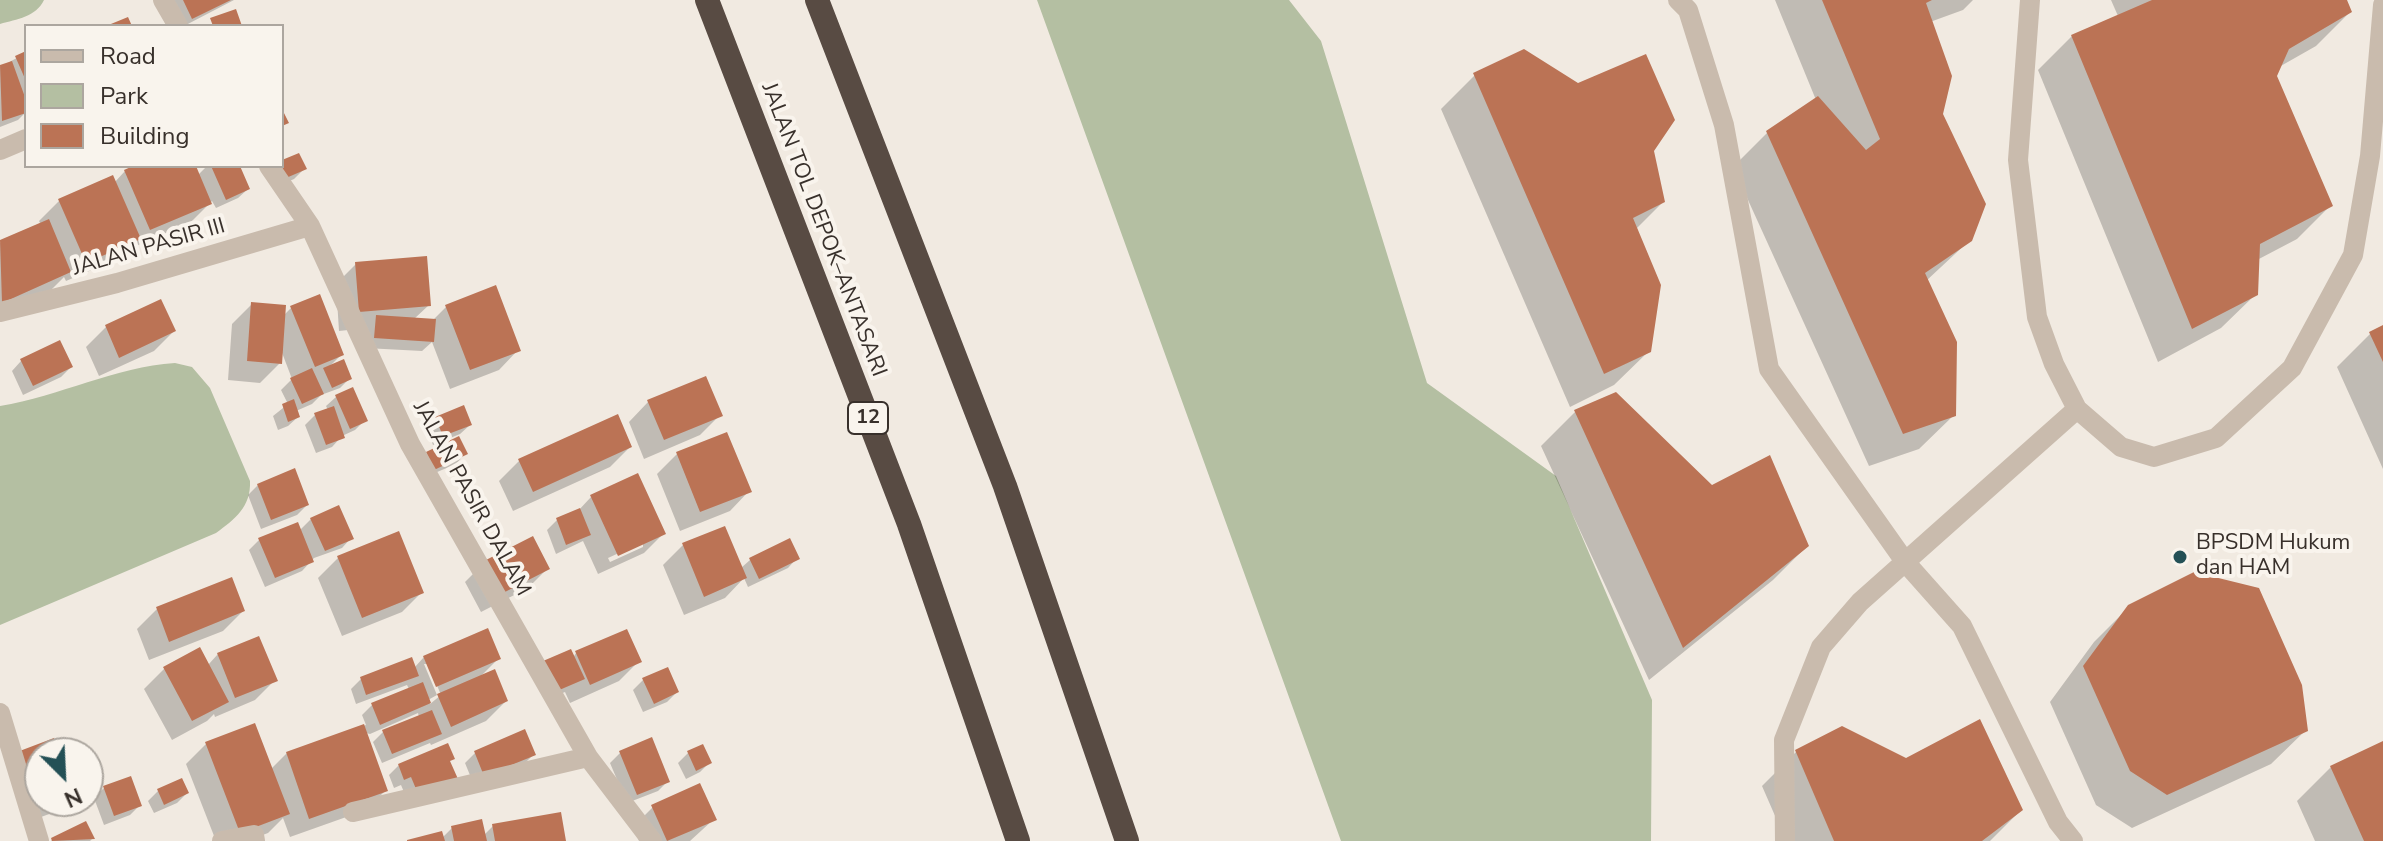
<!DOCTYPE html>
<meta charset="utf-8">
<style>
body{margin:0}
#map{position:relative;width:2383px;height:841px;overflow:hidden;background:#f1eae1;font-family:"Nunito Sans",sans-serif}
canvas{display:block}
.legend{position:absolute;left:24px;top:24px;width:260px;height:144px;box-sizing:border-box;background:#f9f4ed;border:2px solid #aca69f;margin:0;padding:10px 14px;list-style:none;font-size:24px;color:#38302b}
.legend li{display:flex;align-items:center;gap:16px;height:40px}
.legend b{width:40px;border:2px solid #aca69f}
.north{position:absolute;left:24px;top:737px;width:80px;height:80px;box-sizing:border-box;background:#f9f4ed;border:2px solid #aca69f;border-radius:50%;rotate:156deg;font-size:22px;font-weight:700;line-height:32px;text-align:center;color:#38302b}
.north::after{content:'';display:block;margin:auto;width:28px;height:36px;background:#245056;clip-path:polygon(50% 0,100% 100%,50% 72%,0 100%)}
</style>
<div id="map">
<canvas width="2383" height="841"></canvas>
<ul class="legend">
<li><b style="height:10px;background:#c9bbad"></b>Road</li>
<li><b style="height:22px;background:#b4bfa2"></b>Park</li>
<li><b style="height:22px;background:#bb7355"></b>Building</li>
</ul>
<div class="north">N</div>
</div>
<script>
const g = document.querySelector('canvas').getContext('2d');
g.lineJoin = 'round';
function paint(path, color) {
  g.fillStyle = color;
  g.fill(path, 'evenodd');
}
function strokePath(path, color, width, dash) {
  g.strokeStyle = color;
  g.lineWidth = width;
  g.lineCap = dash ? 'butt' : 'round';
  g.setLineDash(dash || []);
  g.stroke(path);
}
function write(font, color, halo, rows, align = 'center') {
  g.font = font + ' "Nunito Sans",sans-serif';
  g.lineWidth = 8;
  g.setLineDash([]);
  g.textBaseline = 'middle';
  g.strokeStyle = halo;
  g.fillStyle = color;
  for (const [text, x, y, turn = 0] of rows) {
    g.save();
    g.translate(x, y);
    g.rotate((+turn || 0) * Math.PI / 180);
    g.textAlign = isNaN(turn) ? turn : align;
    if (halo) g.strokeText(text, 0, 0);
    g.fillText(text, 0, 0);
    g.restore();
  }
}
paint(new Path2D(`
 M0,0H44C36,17 17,19 0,24Z
 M1037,0H1289L1321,41L1427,383L1556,476L1652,700L1651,841H1341Z
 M175,363L192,367L210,388L250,481C251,507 235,519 216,533L0,625V406C60,396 115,367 175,363Z`), '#b4bfa2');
paint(new Path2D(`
 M173,0H234L184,26Z
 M1775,0H1973L1963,10L1930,22L1941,115L1970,240L1926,281L1954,415L1919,449L1869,466L1733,167L1767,133L1816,100Z
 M2111,0H2345L2350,12L2316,46L2279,67L2275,76L2331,205L2297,239L2257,260L2256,294L2221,328L2158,362L2038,70L2072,36L2118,16Z
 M26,53V112L18,120L0,127V67Z
 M1475,75L1652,151L1663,202L1636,229L1649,351L1614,385L1570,407L1441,109Z
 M138,166H194L198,175L207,166H237L248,189L238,198L216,208L212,201L190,223L129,249L119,258L66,281L64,277L49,292L0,313V243L41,225L39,221L59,201L114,183L125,171Z
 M304,169L294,179L276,187L270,173Z
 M356,264L429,305L414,319L432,321L446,307L518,350L499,370L450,389L432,342L422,351L365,348L367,328L339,331L336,284Z
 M252,304L283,316L292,307L341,355L328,368L350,378L340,388L321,395L312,404L296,411L298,417L288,426L278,430L273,416L288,404L281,390L292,379L281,350L280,363L260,383L228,380L232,324Z
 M106,327L174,331L154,351L99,376L86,347Z
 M2383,327V469L2337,367L2371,333Z
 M21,361L71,367L61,377L23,395L12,371Z
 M336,397L365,420L355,430L342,436L332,447L316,453L305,425L315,415L328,410L326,406Z
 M648,402L720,415L700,435L644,459L629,422Z
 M1575,412L1712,487L1807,546L1773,580L1649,680L1541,446Z
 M436,419L470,425L460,434L433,445L427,429Z
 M726,434L749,491L730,511L680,531L657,474L677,454Z
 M630,447L610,467L513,511L499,481L519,461Z
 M465,454L456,464L423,478L417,463Z
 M258,485L307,505L297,515L261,529L248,495Z
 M591,497L664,533L644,553L598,574L583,541L556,554L547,530L557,520L577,512ZM643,542V547L610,562L608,558Z
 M311,519L351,538L342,548L314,558L302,571L265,587L249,550L259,540L296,524L299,531Z
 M789,541L797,558L788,568L748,587L744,578L725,598L684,615L663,565L683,545L741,568L750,560Z
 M338,558L422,592L402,612L342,636L318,578Z
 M485,562L548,568L528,588L481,612L465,582Z
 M2129,607L2306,730L2271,764L2132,828L2096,805L2050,702L2094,642Z
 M157,609L243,611L223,631L149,660L137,629Z
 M200,650L208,665L218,654L275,680L255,700L215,717L214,714L207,721L172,740L144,689L164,669Z
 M576,653L639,661L619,681L570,703L565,692L546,700Z
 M424,657L499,658L479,678L506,701L486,721L431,745L430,743L382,763L373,742L383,732L419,717L418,713L370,734L366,733L386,790L366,810L290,837L283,818L268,833L247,841H216L186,764L206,744L271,769L287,753L366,725L362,715L372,705L409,689L407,685L356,704L351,689L361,679L414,668ZM424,664H428L441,695L430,704L428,700L437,695Z
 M643,680L677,692L667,702L643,712L633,690Z
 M524,732L534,754L524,764L474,785L465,763L475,753Z
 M53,740L58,753H40V773L16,783L8,764Z
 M2383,743V841H2315L2297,801L2331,767Z
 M1796,752L2021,810L1990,841H1786L1762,786Z
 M620,753L668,781L658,791L627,803L610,763Z
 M688,753L709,763L700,772L686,779L678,763Z
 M448,762L409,804L401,785L394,788L389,775L399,765Z
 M104,788L140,805L130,815L104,825L94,798Z
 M158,791L187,793L177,803L154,813L148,801Z
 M40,795V801H69L60,810L33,820L27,806Z
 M653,807L714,819L690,841H639L633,827Z
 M493,826L564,841H411L442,838L452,828L484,835Z
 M93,838L90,841H51L52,840Z`), '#0003');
paint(new Path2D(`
 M183,0H231L192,19Z
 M1822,0H1932L1926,3L1952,76L1943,114L1986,204L1972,241L1925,273L1957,342L1956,416L1903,434L1766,131L1818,96L1866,150L1880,139Z
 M2152,0H2347L2352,12L2289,49L2277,76L2333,206L2260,244L2258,295L2192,329L2071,35Z
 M236,9L242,26H213L210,18Z
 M128,17L132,26H106Z
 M1524,49L1578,83L1646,54L1675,120L1654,151L1665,202L1633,218L1661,285L1651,352L1604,374L1473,73Z
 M26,51V81L15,56Z
 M12,61L26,100V113L2,121L0,65Z
 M282,109L289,123L282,126Z
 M299,153L307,169L286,178L281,166L282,160Z
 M133,166H196L212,204L150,230L124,170Z
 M211,166H240L250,189L226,200Z
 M113,175L141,239L86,263L58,199Z
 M49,219L71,272L2,303L0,240Z
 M427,256L431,306L359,312L355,262Z
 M496,285L521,351L470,370L445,305Z
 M320,294L344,355L315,367L290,306Z
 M161,299L176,331L119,358L105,325Z
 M251,302L286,305L282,364L247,361Z
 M376,315L436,319L434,342L374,338Z
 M2383,325V362L2369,332Z
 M60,340L73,367L33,386L20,359Z
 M344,359L352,379L332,388L323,368Z
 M312,368L324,394L302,404L290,378Z
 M706,376L723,416L664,440L647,400Z
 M353,387L368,421L350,429L335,395Z
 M1616,392L1712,485L1770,455L1809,546L1683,648L1574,410Z
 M294,399L300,417L288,422L282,404Z
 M464,405L472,425L443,436L435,417Z
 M334,406L345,438L326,445L314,413Z
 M618,414L632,447L533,492L518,459Z
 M727,432L752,492L700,512L676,452Z
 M459,436L468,454L434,470L426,452Z
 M295,468L309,505L271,520L257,484Z
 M638,473L666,534L618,556L590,495Z
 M339,505L354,539L325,551L310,518Z
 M580,508L591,535L566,545L556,518Z
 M298,522L314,562L275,578L258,538Z
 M725,526L747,578L704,597L682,543Z
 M399,531L424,593L362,618L337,556Z
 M533,536L550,569L501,594L484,561Z
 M790,538L800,559L759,579L749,558Z
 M2194,572L2259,588L2302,685L2308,731L2167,795L2130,771L2083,666L2128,605Z
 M232,577L245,611L169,642L156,607Z
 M488,628L501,659L436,687L423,656Z
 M627,629L642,662L590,685L575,651Z
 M259,636L278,681L235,698L217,653Z
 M200,647L229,702L192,721L163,667Z
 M571,649L585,679L557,691L543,661Z
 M412,657L419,676L366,695L360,677Z
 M668,667L679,692L654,704L642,678Z
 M495,669L508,701L451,727L437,694Z
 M423,682L431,703L380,725L371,703Z
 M432,710L442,734L392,754L382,730Z
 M1980,719L2023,810L1982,841H1834L1795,750L1842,726L1906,758Z
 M255,723L290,814L240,833L205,742Z
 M364,724L388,791L309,819L286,752Z
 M525,729L536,755L484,776L474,751Z
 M652,737L670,782L637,795L619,751Z
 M54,738L60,753H40V769L26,774L17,752Z
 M2383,741V841H2364L2330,766Z
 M448,743L455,759L450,761L458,779L419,796L411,777L404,780L398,764Z
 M703,744L712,763L696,771L687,751Z
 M131,776L142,806L114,816L103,786Z
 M182,778L189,793L164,805L157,789Z
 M700,783L717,820L667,841L651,805Z
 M40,793V801H70L43,811L36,794Z
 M561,812L566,841H495L492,824Z
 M482,819L487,841H454L451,826Z
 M86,821L95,839L52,841L51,838Z
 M442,831L445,841H407V840Z`), '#bb7355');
strokePath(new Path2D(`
 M1678,0L1688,10L1724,125L1769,369L1906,563L1962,626L2058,822L2073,841
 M2030,0L2018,160L2037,317L2054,364L2077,409L2121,447L2154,457L2216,438L2292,368L2353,255L2370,156L2383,5
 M1785,841L1784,740L1821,647L1860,602L2077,409`), '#c9bbad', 20);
strokePath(new Path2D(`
 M163,0L178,26
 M0,150L26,139
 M269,166L310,226L410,444L588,757L652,841
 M0,312L117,283L310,226
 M0,713L39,841
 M353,812L588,757
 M222,841L254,835L255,841`), '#c9bbad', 20);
strokePath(new Path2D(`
 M707,0L909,524L1018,841
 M817,0L1005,486L1127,841`), '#584b43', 24);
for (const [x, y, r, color] of [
 [2180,557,8,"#245056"]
]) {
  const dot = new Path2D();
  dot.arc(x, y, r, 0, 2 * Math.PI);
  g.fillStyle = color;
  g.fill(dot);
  strokePath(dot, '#f9f4ed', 3);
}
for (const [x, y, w] of [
 [868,418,40]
]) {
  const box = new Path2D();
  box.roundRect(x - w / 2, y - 16, w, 32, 6);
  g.fillStyle = '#f9f4ed';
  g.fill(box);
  strokePath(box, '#38302b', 2);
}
write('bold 20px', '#38302b', null, [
 ["12",868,418]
]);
write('22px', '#38302b', '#f9f4ed', [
 ["JALAN TOL DEPOK–ANTASARI",823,230,69],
 ["JALAN PASIR III",149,248,-16],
 ["JALAN PASIR DALAM",471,499,61]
]);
write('22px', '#38302b', '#f9f4ed', [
 ["BPSDM Hukum",2196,544],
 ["dan HAM",2196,569]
], 'left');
</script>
